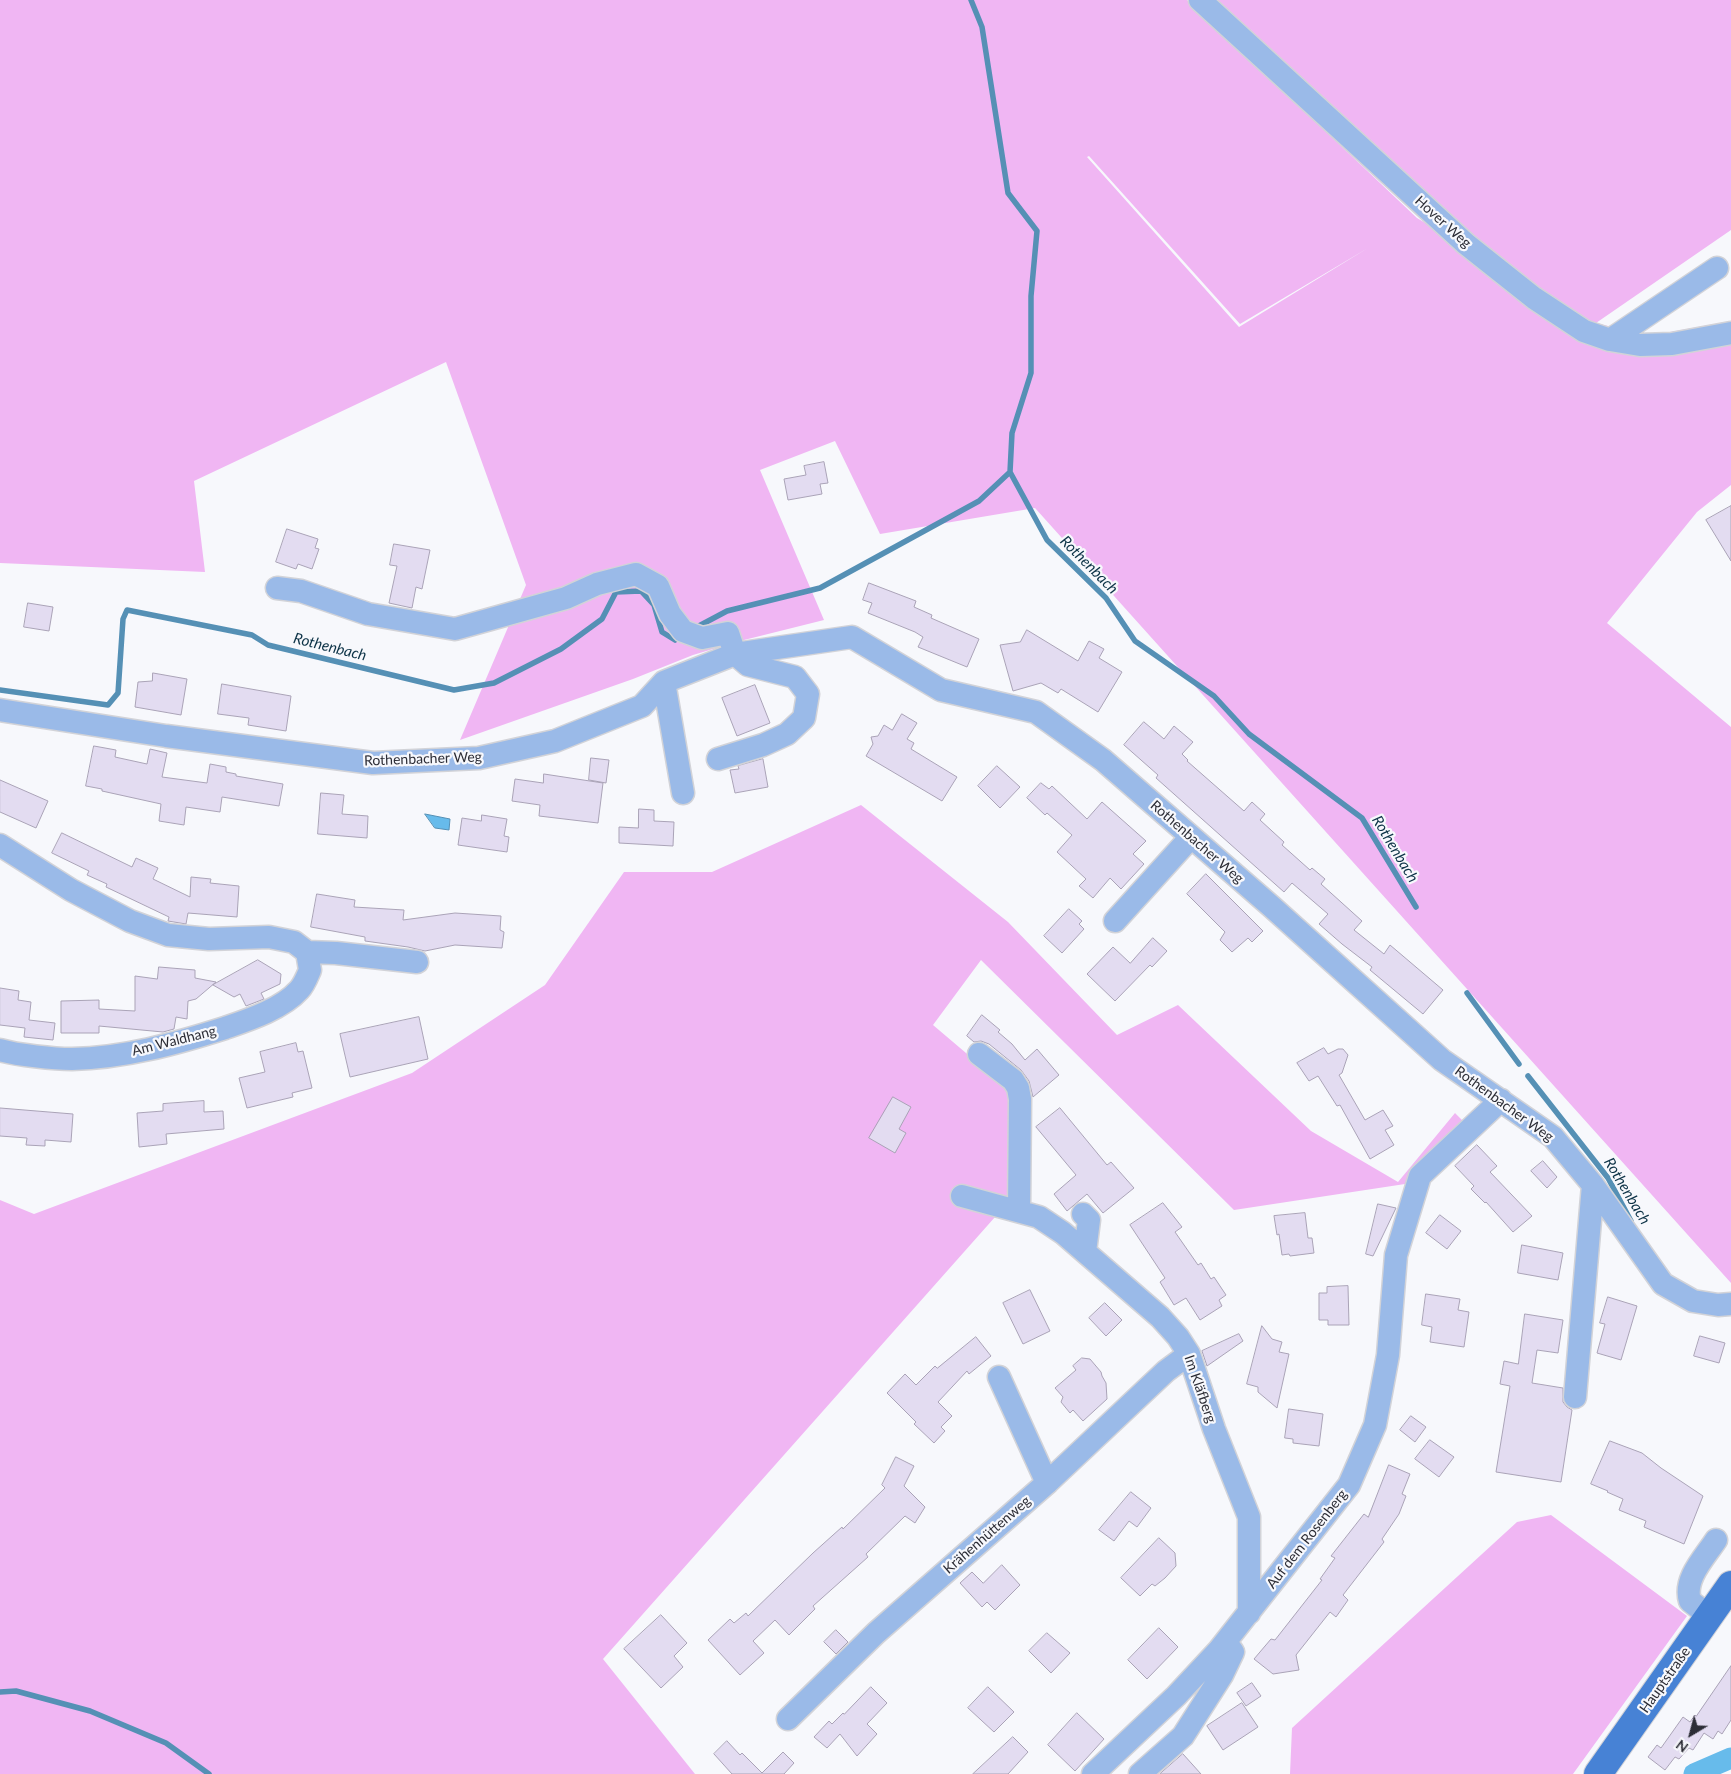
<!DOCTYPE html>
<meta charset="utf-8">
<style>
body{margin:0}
#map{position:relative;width:1731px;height:1774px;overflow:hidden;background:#f7f8fc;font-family:Lato,sans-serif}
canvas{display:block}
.north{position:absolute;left:1666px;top:1709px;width:50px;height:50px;-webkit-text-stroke:4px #f7f8fc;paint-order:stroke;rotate:217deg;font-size:14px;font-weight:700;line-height:20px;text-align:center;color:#2c2d36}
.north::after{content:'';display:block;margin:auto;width:18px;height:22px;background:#2c2d36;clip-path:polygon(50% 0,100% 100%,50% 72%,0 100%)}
</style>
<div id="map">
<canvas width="1731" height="1774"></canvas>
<div class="north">N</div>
</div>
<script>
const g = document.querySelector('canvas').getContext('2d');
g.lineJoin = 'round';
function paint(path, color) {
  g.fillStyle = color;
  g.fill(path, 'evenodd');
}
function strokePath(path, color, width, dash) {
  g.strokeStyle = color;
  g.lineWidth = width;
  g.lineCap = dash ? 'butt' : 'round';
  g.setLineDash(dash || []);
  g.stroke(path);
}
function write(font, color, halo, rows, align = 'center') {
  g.font = font + ' Lato,sans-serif';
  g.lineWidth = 4.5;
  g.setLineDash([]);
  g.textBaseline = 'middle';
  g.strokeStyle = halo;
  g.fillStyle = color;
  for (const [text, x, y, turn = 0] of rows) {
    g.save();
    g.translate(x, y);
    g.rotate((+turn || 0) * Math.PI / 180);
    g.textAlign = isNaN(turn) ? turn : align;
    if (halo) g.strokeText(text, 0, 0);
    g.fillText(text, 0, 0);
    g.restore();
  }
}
paint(new Path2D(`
 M0,0H1187L1417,218L1532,286L1508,268L1210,0H1731V230L1596,323L1648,336L1731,321V485L1697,512L1607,623L1731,727V1283L1035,508L880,534L835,441L760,470L824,620L740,641L693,655L633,679L460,740L526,585L446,362L194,481L205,572L0,563ZM1089,156L1240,324L1368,248L1239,327L1087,157Z
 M861,805L1008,922L1117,1035L1178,1005L1311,1131L1398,1182L1455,1113L1468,1126L1405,1184L1234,1210L981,960L933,1025L999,1081L1011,1096V1199L603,1659L695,1774H0V1200L34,1214L412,1073L545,985L624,872H712Z
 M1551,1515L1687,1616L1573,1774H1290L1292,1728L1517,1522Z`), '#f0b6f3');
const water = new Path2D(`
 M425,814L450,819L449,830L435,828Z`);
paint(water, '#67bbeb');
strokePath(water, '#5590b5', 1);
strokePath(new Path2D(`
 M971,0L982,27L1008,193L1037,231L1031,296V373L1012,433L1010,472
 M695,628L727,611L820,588L979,501L1010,472L1047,540L1106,598L1135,641L1214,696L1249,734L1362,818L1416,907
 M0,690L108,705L118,693L123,619L127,610L252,635L268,645L454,690L494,683L561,649L602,619L616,592L641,591L654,605L662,632L675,640
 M1467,993L1519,1064
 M1528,1076L1608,1178L1631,1221
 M0,1692L16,1691L90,1711L166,1743L209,1774`), '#5590b5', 5.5);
strokePath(new Path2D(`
 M1694,1774L1731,1758`), '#67bbeb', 21);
const building = new Path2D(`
 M824,462L828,483L820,484L822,494L788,500L784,479L806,475L804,466Z
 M1731,506V561L1706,520Z
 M287,529L318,539L315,548L319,549L312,569L298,564L296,569L276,562Z
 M394,544L430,550L422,589L416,587L412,608L389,603L397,566L390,565Z
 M869,583L916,601L914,607L932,615L931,618L979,639L967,667L918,647L923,637L915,632L868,613L872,603L863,600Z
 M28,603L53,607L49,631L24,627Z
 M1027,630L1078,661L1089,641L1104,649L1099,658L1122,672L1098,712L1061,689L1058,693L1041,683L1013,691L1000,645L1020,642Z
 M153,673L187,679L181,715L135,707L138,682L152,681Z
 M222,684L291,696L286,731L248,725L249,718L218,714Z
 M755,685L770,723L737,736L722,698Z
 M902,714L917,723L907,739L914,743L911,749L957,777L942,801L866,756L873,744L871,737L878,736L884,725L892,730Z
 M1144,722L1164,739L1174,726L1193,742L1182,754L1188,760L1187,761L1244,811L1252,802L1265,814L1260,820L1284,842L1282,845L1310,870L1312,868L1325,879L1321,884L1362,921L1354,930L1384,954L1390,945L1443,990L1423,1014L1370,970L1372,967L1342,944L1319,924L1328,914L1292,883L1284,892L1156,778L1158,775L1124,745Z
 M94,746L116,750L115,757L147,764L150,749L167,753L162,777L207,783L210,764L226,767V772L236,774V776L283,784L279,806L222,797L220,812L186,807L184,825L159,821L161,804L102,791V789L86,786Z
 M591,758L609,760L606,783L589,780Z
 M763,759L768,787L735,793L730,770L739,769L738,766Z
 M997,766L1020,787L1000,808L978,786Z
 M544,774L603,783L598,823L539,816L540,805L512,801L515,779L543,783Z
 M0,780L48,801L36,828L0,812Z
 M1041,783L1049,789L1052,786L1087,819L1102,802L1146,841L1133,854L1144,864L1121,889L1110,878L1093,898L1079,886L1086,879L1057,852L1072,835L1047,813L1045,815L1027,798Z
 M321,793L344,795L342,814L368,816L367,838L318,834Z
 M639,809L654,810V821L674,822L673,846L619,843V827L638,828Z
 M482,815L507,819L504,836L509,837L507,852L458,845L462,818L481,821Z
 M62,833L132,867L136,858L158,868L153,879L190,897L191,877L211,879L210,883L239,886L237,917L188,913L186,924L168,921L169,917L106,887L107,884L87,875L89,871L52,853Z
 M1206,874L1263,931L1252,942L1248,938L1232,952L1220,940L1225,932L1187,894Z
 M317,894L355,900L354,907L404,910L403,920L455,913L501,916L500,930L504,932L502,948L455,945L425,951L408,947L365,941V937L311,927Z
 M1069,909L1082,921L1079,924L1084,929L1062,953L1044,936Z
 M1153,938L1167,951L1152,967L1150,965L1115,1001L1087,974L1113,947L1130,963Z
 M258,960L281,974L280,984L261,993L264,999L246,1006L240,994L234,997L213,985Z
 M159,967L195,970V978L216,982L196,999L188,1001L187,1019L176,1017L174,1029L163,1032L99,1026V1033H61V1001L99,1000V1009L135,1011V976L157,979Z
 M0,988L19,991L18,1000L31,1002L29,1020L55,1023L53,1040L24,1037L25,1028L0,1025Z
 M982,1015L1000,1030L998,1032L1012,1044L1025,1060L1037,1049L1059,1075L1033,1097L1029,1081L1021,1070L989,1044L981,1041L974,1042L967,1036Z
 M419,1017L428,1059L350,1077L340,1034Z
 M296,1043L298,1052L303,1051L312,1088L292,1093L293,1097L247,1108L239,1078L265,1072L260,1052Z
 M1324,1048L1328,1054L1338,1049H1343L1348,1055L1342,1073L1339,1075L1365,1120L1383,1110L1393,1126L1385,1130L1394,1145L1370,1159L1340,1105L1337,1106L1318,1076L1309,1081L1297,1063Z
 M893,1097L911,1107L899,1129L906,1133L895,1153L869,1138Z
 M204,1101V1112L223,1111L224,1129L166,1134L167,1144L139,1147L137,1113L163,1111V1104Z
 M0,1108L73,1114L71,1142L45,1140V1146L26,1145L27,1138L0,1136Z
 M1060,1108L1107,1165L1111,1162L1134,1188L1103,1213L1087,1194L1067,1211L1054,1194L1076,1175L1036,1127Z
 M1477,1145L1497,1166L1490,1172L1532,1216L1513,1232L1486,1202L1485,1203L1471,1189L1474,1186L1455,1166Z
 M1543,1161L1557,1177L1547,1188L1531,1171Z
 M1163,1203L1182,1227L1175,1232L1198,1265L1201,1263L1211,1279L1214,1277L1226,1295L1219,1300L1222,1306L1200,1320L1186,1298L1174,1305L1160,1282L1165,1278L1130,1225Z
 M1378,1204L1396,1208L1373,1256L1366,1254Z
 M1305,1213L1308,1238H1312L1314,1253L1290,1256L1289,1254L1282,1255L1279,1234L1277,1235L1274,1216Z
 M1440,1215L1461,1231L1447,1249L1426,1233Z
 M1522,1245L1563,1253L1558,1280L1518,1273Z
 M1348,1286L1349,1325H1328V1320H1319V1293H1327V1287Z
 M1030,1290L1050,1331L1023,1344L1003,1303Z
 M1426,1294L1460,1299L1458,1310L1469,1312L1464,1347L1430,1342L1432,1327L1422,1325Z
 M1608,1297L1637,1306L1621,1360L1597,1353L1605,1324L1600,1323Z
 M1105,1303L1122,1320L1106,1336L1089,1318Z
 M1525,1314L1563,1320L1558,1353L1537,1350L1532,1383L1563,1388V1402L1567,1407L1572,1410L1561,1482L1496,1472L1510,1386L1500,1384L1504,1361L1518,1364Z
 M1262,1326L1272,1339L1282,1342L1279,1352L1289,1354L1277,1408L1258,1392V1387L1247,1384Z
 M1239,1334L1243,1341L1207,1366L1202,1351Z
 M1700,1336L1725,1343L1719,1363L1694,1356Z
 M976,1337L991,1356L969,1374L967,1371L938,1402L952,1416L941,1427L945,1431L934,1443L914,1424L916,1422L887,1393L905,1374L916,1385L935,1366L937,1368Z
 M1082,1358L1090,1359L1101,1372L1102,1376L1106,1383L1107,1399L1083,1421L1073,1410L1070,1413L1061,1402L1063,1397L1055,1388L1076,1370L1073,1366Z
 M1289,1409L1323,1414L1319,1446L1293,1443V1439L1285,1438Z
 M1411,1416L1426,1427L1415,1442L1400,1430Z
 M1430,1440L1454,1457L1439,1477L1415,1459Z
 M1610,1441L1642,1453L1661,1468L1703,1496L1684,1544L1644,1527L1646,1521L1619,1510L1623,1499L1607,1492L1608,1491L1591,1484Z
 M896,1457L914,1466L904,1486L925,1507L915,1523L905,1516L866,1554L868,1557L813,1606L815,1609L789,1635L775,1620L753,1641L764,1653L740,1675L708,1640L730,1619L734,1623L746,1613L748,1616L813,1553L842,1527L843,1529L885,1488L882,1485Z
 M1389,1465L1410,1474L1402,1494L1406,1496L1399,1514L1382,1539L1384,1542L1343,1595L1348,1600L1336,1617L1330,1612L1296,1655L1299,1670L1273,1674L1254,1659L1271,1639L1275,1640L1322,1580L1320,1579L1335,1558L1331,1556L1364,1514L1368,1517Z
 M1131,1492L1151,1508L1137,1527L1129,1521L1114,1541L1099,1530Z
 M1159,1538L1175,1553L1176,1566L1165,1578L1155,1586L1152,1584L1140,1596L1121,1578Z
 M1002,1565L1020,1585L995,1610L987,1602L982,1607L960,1583L972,1572L983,1583Z
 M661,1615L687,1643L674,1656L683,1667L661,1688L624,1649Z
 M1159,1628L1178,1647L1147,1679L1128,1660Z
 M836,1630L848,1642L836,1654L824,1642Z
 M1047,1633L1070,1653L1051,1673L1029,1651Z
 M1731,1666V1720L1722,1734L1718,1731L1713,1739L1704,1733L1693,1750L1689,1748L1679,1759L1675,1757L1665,1770L1648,1757L1657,1745L1661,1748L1683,1717L1690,1722L1695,1715L1696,1716Z
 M1252,1683L1261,1696L1246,1706L1237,1693Z
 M871,1687L887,1703L867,1724L877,1734L857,1756L840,1734L827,1748L814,1737L829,1721L832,1724L843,1713L844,1714Z
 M988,1687L1014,1712L994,1732L968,1708Z
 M1242,1703L1258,1727L1223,1750L1207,1726Z
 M1077,1713L1104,1739L1075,1771L1048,1745Z
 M1013,1737L1028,1752L1008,1774H973Z
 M727,1741L740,1755L742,1753L762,1773L783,1752L794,1763L784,1774H732L714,1754Z
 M1183,1754L1201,1774H1160Z`);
paint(building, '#e3dcf1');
strokePath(building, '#aaa3b7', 1);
const minor = new Path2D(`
 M1200,0L1466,244L1534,298L1584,331L1610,340L1640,345L1672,344L1731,333
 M1610,340L1717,268
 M277,588L301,591L368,614L455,629L566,598L597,584L636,574L658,586L670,614L683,631L702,638L728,633L735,654
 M664,682L683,793
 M0,710L166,736L373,763L479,758L555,741L642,706L664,682L735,654L852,637L941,690L1036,712L1103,760L1272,907L1442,1060L1553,1137L1593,1185L1663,1284L1693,1301L1718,1305L1731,1304
 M718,759L763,745L787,734L804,718L808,694L795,677L748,665L735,654
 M0,845L71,890L130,921L168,935L209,939L269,937L294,942L307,952L310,970C307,977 304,985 299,990C282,1009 248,1020 225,1028C175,1044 124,1058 72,1059C54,1059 17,1055 0,1050
 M1115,921L1191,837
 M307,952L336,953L417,962
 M979,1054L1013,1080L1018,1088L1020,1099L1019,1211
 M962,1196L1039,1217L1063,1233L1160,1317L1178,1337L1189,1354L1214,1429L1249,1517V1613
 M1083,1214L1089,1220L1085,1252
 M999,1377L1047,1483
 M1575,1397L1593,1185
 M1709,1616L1690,1601C1683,1579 1705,1557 1716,1540
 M788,1719L876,1633L1047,1483L1166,1371L1189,1354
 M1093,1774L1176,1696L1219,1650L1349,1485L1375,1425L1388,1355L1396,1255L1420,1176L1501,1100
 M1140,1774L1183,1736L1222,1675L1233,1652L1226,1642`);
const major = new Path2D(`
 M1598,1774L1731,1585`);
strokePath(minor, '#d2d3d8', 25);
strokePath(major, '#d2d3d8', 30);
strokePath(minor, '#9abae8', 22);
strokePath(major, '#4782d5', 28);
write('14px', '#2c2d36', '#f7f8fc', [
 ["Hover Weg",1443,222,42],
 ["Rothenbacher Weg",423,759,-2],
 ["Rothenbacher Weg",1197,842,41],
 ["Am Waldhang",174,1041,-14],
 ["Rothenbacher Weg",1504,1104,36],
 ["Im Kläfberg",1200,1389,71],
 ["Krähenhüttenweg",987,1535,-41],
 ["Auf dem Rosenberg",1307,1539,-52],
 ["Hauptstraße",1665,1680,-55]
]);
write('italic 15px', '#0d3347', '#f7f8fc', [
 ["Rothenbach",1089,565,45],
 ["Rothenbach",330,647,14],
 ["Rothenbach",1395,849,59],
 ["Rothenbach",1627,1191,59]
]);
</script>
